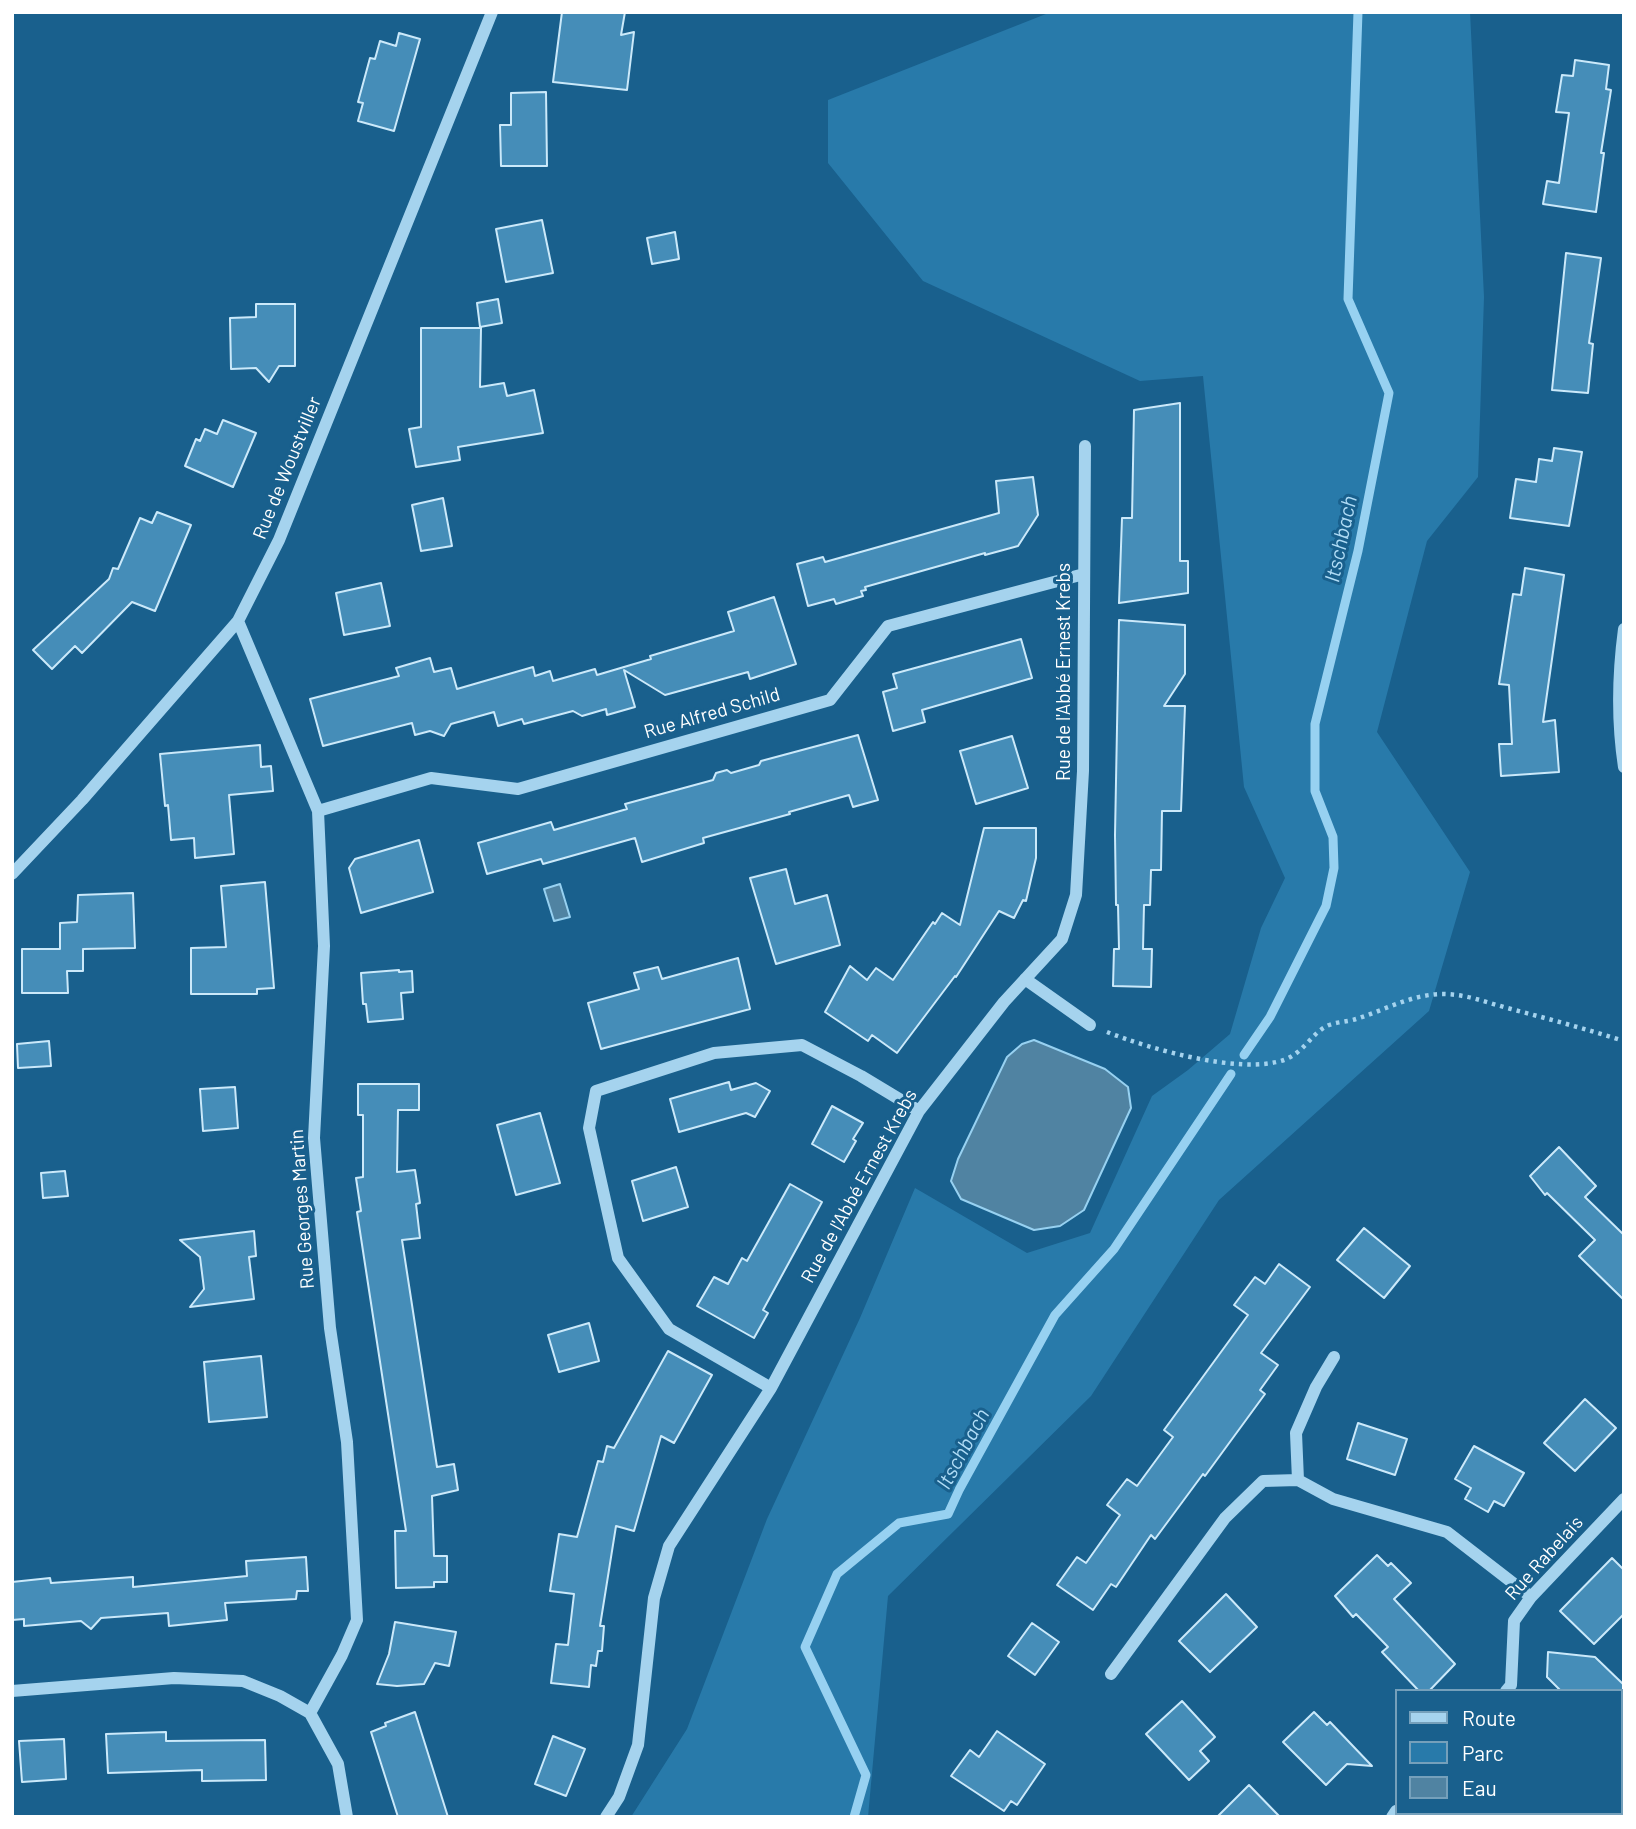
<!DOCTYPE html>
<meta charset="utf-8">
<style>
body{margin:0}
#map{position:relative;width:1636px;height:1829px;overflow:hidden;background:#19608d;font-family:Barlow,sans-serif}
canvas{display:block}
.frame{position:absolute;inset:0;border:14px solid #fff;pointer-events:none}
.legend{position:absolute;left:1395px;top:1689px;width:228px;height:126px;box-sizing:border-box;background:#19608d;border:2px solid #75a0bb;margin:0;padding:9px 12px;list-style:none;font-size:21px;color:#fff}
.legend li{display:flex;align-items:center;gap:14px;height:35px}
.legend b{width:35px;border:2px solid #75a0bb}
</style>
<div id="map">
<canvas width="1636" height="1829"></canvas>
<div class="frame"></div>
<ul class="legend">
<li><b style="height:9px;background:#a5d3ee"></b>Route</li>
<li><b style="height:19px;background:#287aaa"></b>Parc</li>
<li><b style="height:19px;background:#5083a2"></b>Eau</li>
</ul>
</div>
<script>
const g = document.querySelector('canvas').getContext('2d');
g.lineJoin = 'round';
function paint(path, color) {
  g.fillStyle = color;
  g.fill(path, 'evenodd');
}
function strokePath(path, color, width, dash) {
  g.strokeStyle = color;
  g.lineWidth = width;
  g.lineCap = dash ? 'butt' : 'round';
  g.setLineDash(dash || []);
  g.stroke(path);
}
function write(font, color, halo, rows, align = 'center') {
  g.font = font + ' Barlow,sans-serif';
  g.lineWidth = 6;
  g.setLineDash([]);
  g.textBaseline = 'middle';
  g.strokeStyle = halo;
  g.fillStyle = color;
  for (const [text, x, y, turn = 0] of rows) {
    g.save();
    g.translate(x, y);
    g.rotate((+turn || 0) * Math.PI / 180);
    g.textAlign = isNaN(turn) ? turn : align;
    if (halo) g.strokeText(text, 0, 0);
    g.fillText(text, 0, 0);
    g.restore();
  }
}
paint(new Path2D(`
 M1051,12H1470L1484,297L1478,477L1427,541L1377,732L1470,872L1429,1011L1219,1200L1091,1396L888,1596L868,1817H631L687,1729L767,1519L860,1318L915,1188L1027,1253L1090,1233L1152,1096L1188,1070L1230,1034L1261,928L1285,878L1244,787L1203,376L1140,381L923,281L828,163V100Z`), '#287aaa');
const water = new Path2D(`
 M560,884L570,917L554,921L544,889Z
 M1034,1040L1105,1069L1128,1087L1131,1108L1084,1210L1060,1226L1034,1230L961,1199L951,1181L958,1159L1007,1057L1022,1044Z`);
paint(water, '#5083a2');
strokePath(water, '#97d1f1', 2);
strokePath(new Path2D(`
 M1244,1055L1270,1017L1326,906L1334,868L1333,837L1315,791V724L1358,551L1389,393L1348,299L1358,12
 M854,1817L866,1775L805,1647L837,1574L899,1523L948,1514L959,1490L1055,1315L1114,1249L1231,1074`), '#97d1f1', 9);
const building = new Path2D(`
 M562,12H625L621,35L634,32L627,90L553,82Z
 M399,33L420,39L394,131L358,121L363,103L358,102L370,58L375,59L380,41L396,46Z
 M1575,60L1609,65L1606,89L1611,90L1601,153H1604L1596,212L1543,204L1547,181L1559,183L1569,113L1556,112L1562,75L1573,76Z
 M546,92L547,166H501L500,125H511V93Z
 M542,220L553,273L506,282L496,229Z
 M675,232L679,259L652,264L647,238Z
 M1566,253L1601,258L1589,343L1593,344L1588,393L1552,390Z
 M498,299L502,323L480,327L477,303Z
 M256,304H295V366H279L269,382L256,368L231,369L230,318L256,317Z
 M421,328H481L480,387L504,383L507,396L534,390L543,433L458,447L460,460L416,467L409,429L421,427Z
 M1180,403V561H1188V593L1119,603L1122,518H1132L1134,410Z
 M223,420L256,433L233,487L185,466L196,439L200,441L205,429L217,434Z
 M1554,448L1582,452L1569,526L1510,518L1516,479L1536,482L1539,459L1552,461Z
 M1033,477L1038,515L1018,546L985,555V553L865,587L866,590L861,591L863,596L836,604L834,599L808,606L797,564L823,557L825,562L999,513L996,481Z
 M443,498L452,546L421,551L412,505Z
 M157,512L191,525L155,611L132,602L82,653L75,646L52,669L33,650L109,579L113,568L118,569L140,518L152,523Z
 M1525,568L1564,575L1543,722L1555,720L1559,772L1501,776L1499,744H1512L1509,685L1499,684L1513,594L1521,595Z
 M381,583L390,626L344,635L336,593Z
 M774,597L796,664L750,679L748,672L665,695L624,670L635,707L607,715L606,709L582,716L573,711L524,724L522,719L498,726L494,712L451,724L444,736L430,731L415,735L412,723L323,746L310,699L399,676L396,668L430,658L434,672L451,668L457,689L533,667L535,676L550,671L553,681L595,669L597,675L651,659L650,656L734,631L728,612Z
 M1119,620L1185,625V674L1164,706H1185L1181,811H1162L1161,870H1151L1150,905H1144L1143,949H1152L1151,987L1113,986L1114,949H1119L1118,905H1116L1115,835Z
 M1021,639L1032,678L922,710L925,722L893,731L883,692L897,688L893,674Z
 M858,735L878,800L853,807L849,795L789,812L790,814L703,838L704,843L642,862L635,838L543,864L541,859L487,874L478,843L551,822L554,830L627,809L625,804L713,780L716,773L727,770L731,773L759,765L761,761Z
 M1012,736L1028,788L976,804L960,751Z
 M260,745L261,767L271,766L273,791L229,795L234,854L195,858L194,838L171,840L168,805L165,806L160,754Z
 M984,828H1036V858L1026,901L1023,900L1014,918L999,911L956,977L955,976L897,1053L872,1035L868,1041L825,1012L850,966L867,980L876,968L893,980L933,922L935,924L942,913L960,925Z
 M419,840L433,892L361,913L349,868L355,859Z
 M786,869L795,904L827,895L840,945L776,964L750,878Z
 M265,882L274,988L257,989V994H191V948L226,947L221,886Z
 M133,893L135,948L83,949V971H67L68,993H22V949H60V923L77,922L78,895Z
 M738,958L750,1009L601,1049L588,1003L639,989L634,973L658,967L662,979Z
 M399,970V972L412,971L413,992L401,993L403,1019L368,1022L366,1004H363L361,973Z
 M49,1041L51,1066L18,1068L17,1044Z
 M729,1082L731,1090L756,1083L770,1091L755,1117L746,1113L679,1132L670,1099Z
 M358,1084H419V1110H398L397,1172L415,1170L420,1203L416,1204L420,1238L402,1240L437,1467L454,1464L458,1490L432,1496L434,1556H447V1582H434V1587L396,1588L395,1531H406L357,1212L361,1211L356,1178L363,1177V1115H358Z
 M235,1087L238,1128L203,1131L200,1089Z
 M832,1106L863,1123L853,1139L856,1141L844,1162L812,1144Z
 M540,1113L560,1183L516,1195L497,1125Z
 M1559,1147L1596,1186L1585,1197L1624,1235V1300L1579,1256L1595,1240L1547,1193L1545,1195L1530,1176Z
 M676,1167L688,1207L643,1221L632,1181Z
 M65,1171L68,1196L43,1198L41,1173Z
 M790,1184L822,1202L763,1310L768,1313L754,1338L697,1306L714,1277L728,1284L742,1258L747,1261Z
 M1364,1228L1410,1266L1384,1298L1337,1260Z
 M254,1231L256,1256L249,1257L254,1299L190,1307L204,1289L200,1257L180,1240Z
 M1279,1264L1310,1287L1261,1353L1278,1365L1260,1390L1265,1394L1205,1476L1203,1474L1155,1539L1151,1535L1116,1587L1111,1584L1093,1610L1057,1585L1077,1557L1086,1563L1120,1515L1107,1505L1127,1479L1137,1486L1173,1437L1164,1430L1248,1315L1234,1305L1255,1277L1265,1284Z
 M589,1323L599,1361L559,1372L548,1335Z
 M668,1351L712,1375L674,1443L661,1436L634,1531L616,1526L600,1626H604L602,1651H598L596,1666L591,1665L589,1687L551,1683L556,1644L568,1645L574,1594L550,1591L559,1534L577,1537L598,1461L603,1462L607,1446L614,1448Z
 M261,1356L267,1417L209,1422L204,1362Z
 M1585,1399L1616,1428L1575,1471L1544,1443Z
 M1358,1423L1407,1439L1395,1475L1347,1459Z
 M1474,1446L1524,1473L1504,1506L1494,1501L1488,1512L1465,1499L1471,1488L1455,1479Z
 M1377,1555L1388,1566L1391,1563L1411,1583L1394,1599L1455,1664L1429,1691H1419L1382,1652L1388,1647L1356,1614L1353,1617L1335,1596Z
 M306,1557L308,1591H297L296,1599L225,1603L227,1620L169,1626L168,1613L101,1618L91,1629L81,1621L24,1626V1619L12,1620V1582L50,1578L51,1583L133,1577V1587L247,1576L246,1561Z
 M1612,1558L1624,1570V1614L1594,1644L1560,1611Z
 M1226,1594L1257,1627L1210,1672L1179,1641Z
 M395,1622L456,1632L449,1666L435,1663L424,1684L397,1686L377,1684L389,1654Z
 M1032,1623L1059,1642L1035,1675L1008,1656Z
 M1548,1652L1595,1657L1624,1685V1691H1561L1547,1677Z
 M1182,1701L1215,1737L1200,1751L1209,1761L1189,1780L1146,1734Z
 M415,1712L448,1817H398L371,1732L386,1726L385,1723Z
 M1314,1712L1327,1725L1330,1722L1372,1766L1347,1764L1326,1785L1283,1742Z
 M997,1731L1045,1764L1017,1805L1011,1801L1004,1811L951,1776L970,1750L979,1757Z
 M166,1732V1741L265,1740L266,1780L202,1781V1770L108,1773L106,1734Z
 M553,1736L585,1749L566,1796L535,1784Z
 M64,1739L66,1779L22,1782L19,1741Z
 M1249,1785L1280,1817H1217Z`);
paint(building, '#458db8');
strokePath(building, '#cbe9fa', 2);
strokePath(new Path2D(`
 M1107,1032C1150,1049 1240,1075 1284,1060C1303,1053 1311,1035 1325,1027C1333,1022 1347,1022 1356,1019C1385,1010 1412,994 1443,994C1466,994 1488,1003 1511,1009C1549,1019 1586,1029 1624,1041`), '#a5d3ee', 4.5, [3.5, 5]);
strokePath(new Path2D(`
 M238,621L318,811L324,946L314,1138L330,1328L347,1442L357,1620L342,1655L310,1713
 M1624,629C1618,674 1617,721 1624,767
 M318,811L431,778L518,789L830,700L888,626L1084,574
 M12,874L82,800L238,621L279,540L492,12
 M1025,979L1090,1025
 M1334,1357L1316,1387L1296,1433L1298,1480L1333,1499L1447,1532L1531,1597
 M771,1388L669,1329L618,1258L589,1128L596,1091L714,1053L802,1045L861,1076L919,1111
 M1111,1674L1225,1518L1263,1481L1298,1480
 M12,1691L174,1678L243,1681L280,1696L310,1713L338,1764L347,1817
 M1506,1691L1511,1685L1514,1621L1531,1597L1624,1499
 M1620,1792L1624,1796
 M606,1817L619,1797L638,1745L654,1598L669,1546L771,1388L919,1111L1004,1002L1062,939L1076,895L1083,771L1085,446
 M1392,1817L1396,1811`), '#a5d3ee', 12);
write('19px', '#fff', '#19608d', [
 ["Rue de Woustviller",287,468,-68],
 ["Rue de l'Abbé Ernest Krebs",1064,672,-90],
 ["Rue Alfred Schild",712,713,-16],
 ["Rue de l'Abbé Ernest Krebs",859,1186,-61],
 ["Rue Georges Martin",302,1209,-94],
 ["Rue Rabelais",1544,1558,-48]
]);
write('italic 21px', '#b0dcf6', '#19608d', [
 ["Itschbach",1341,539,-78],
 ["Itschbach",963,1449,-62]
]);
</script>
